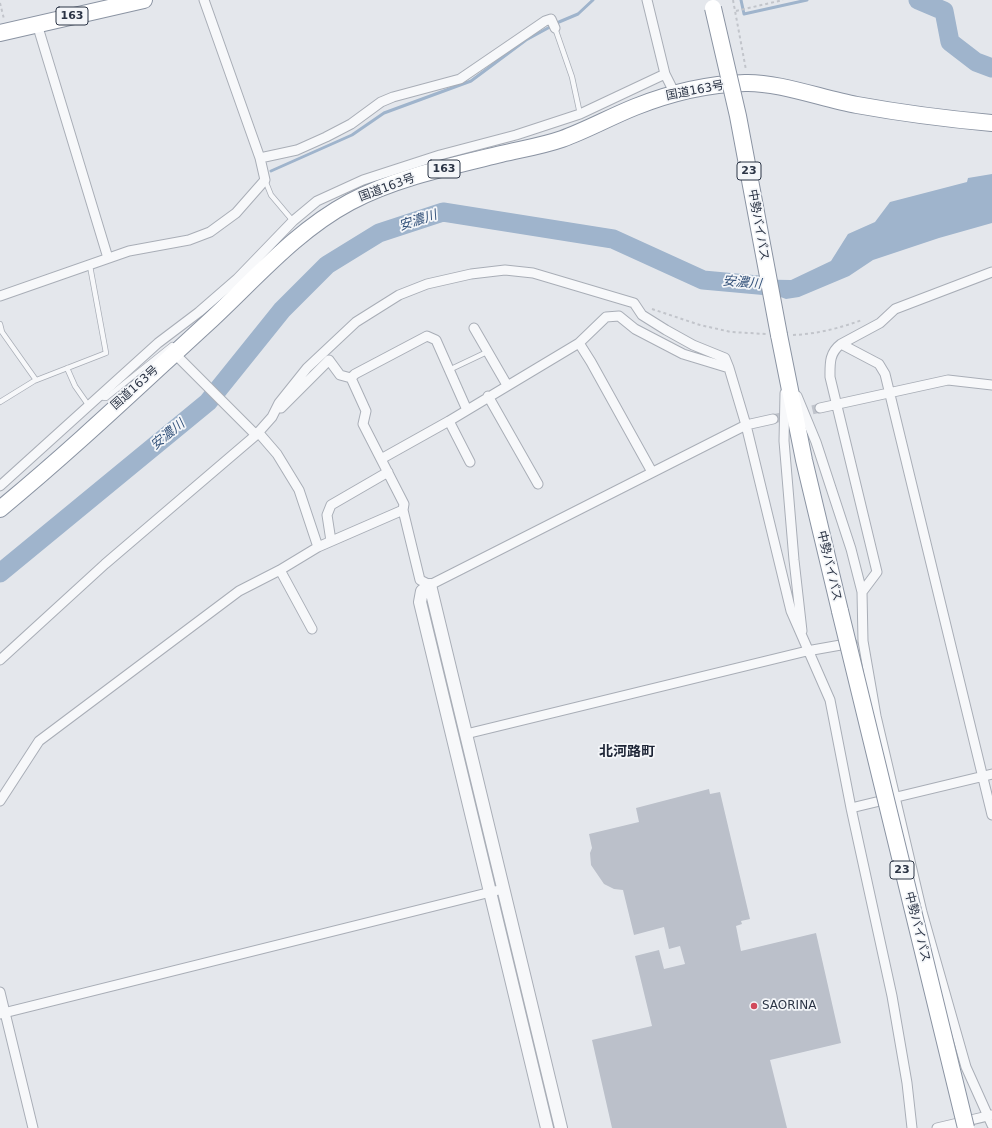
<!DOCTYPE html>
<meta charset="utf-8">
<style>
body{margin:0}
canvas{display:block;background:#e4e7ec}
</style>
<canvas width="992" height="1128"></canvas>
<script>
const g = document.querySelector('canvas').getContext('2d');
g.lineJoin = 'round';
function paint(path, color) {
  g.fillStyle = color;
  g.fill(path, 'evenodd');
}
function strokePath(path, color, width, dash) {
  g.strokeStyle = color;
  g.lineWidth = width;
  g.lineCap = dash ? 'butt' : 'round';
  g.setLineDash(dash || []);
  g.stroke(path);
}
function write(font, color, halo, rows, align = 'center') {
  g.font = font + ' "DejaVu Sans","Noto Sans JP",sans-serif';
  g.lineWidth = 3.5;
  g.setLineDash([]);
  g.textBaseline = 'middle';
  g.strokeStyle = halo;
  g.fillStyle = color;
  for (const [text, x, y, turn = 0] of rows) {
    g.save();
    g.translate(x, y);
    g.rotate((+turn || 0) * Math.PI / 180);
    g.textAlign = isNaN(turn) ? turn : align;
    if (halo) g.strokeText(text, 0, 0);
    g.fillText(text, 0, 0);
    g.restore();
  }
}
paint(new Path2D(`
 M992,174V223L939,238L873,260L849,276L799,297L786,299L731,279L791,280L831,261L848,234L875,222L890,202L967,182L968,178Z`), '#9fb4cc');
strokePath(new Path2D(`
 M741,0L744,14L807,0
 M271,171L352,135L384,113L471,81L526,40L559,22L578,14L593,0`), '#9fb4cc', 3);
strokePath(new Path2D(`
 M918,0L944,11L950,42L976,62L992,68
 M0,573L208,402L282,310L327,265L379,233L443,212L613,239L703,280L769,286`), '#9fb4cc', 19);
paint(new Path2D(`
 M709,789L710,794L720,792L750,919L741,921L742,924L736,926L741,951L816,933L841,1043L770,1060L787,1128H612L592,1040L652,1026L635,956L659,950L664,969L685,964L680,946L669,949L664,927L634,935L623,890L614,889L604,884L591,865L590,853L592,848L589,834L639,822L636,808Z`), '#bbc0ca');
strokePath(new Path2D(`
 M773,419L820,408`), '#bfc3cb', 9, [9, 4.5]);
const service = new Path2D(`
 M555,28L572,77L580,114
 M265,180L271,195L293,221
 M0,324L2,332L36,380
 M67,368L75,386L89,406
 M449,370L487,352
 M99,397L106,398L172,345
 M0,402L34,381L106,353L90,266`);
const minor = new Path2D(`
 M647,0L665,74L675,94
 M37,24L108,258
 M260,158L297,150L326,137L351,124L381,102L393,97L460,79L545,21L551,19L555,28
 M0,296L129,251L189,240L210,232L236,213L265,180L260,158L204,0
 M474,328L507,385
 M579,343L591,362L652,472
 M841,344L879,364L885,374L992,815
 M174,353L256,435
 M351,378L355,374L427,336L436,340L467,410
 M785,393L784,441L794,560L802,631
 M488,396L538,484
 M797,396L816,442L851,549L862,592L863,641L876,716L922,912L966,1067L992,1125
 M281,408L329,360L340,375L351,378L366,411L363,424L404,504L403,510L420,580L430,585L746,425L773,419
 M820,408L948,380L992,385
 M449,421L470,462
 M258,432L277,454L299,490L318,547
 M381,459L449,421L579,343L606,317L619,316L635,329L683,354L729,368
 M0,486L158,343L199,312L237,279L293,221L317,201L363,180L440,155L516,135L580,114L665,74
 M331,541L327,515L331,505L388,472
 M280,570L312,629
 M862,592L877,572L830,377C830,364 829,353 841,344L880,323L895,309L992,272
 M0,660L105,564L256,435L272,417L279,403L307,368L356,322L399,295L427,284L471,274L505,270L533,273L634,303L642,315L666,330L693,345L725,358L729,368L746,425L791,611L830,700L851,808L892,996L907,1083L912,1128
 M466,734L807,651L852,643
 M0,801L39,741L239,591L280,570L318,547L403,510
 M851,808L992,774
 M0,992L33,1128
 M0,1014L503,889
 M937,1128L992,1115`);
const tertiary = new Path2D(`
 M547,1128L420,602L422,591L430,585L561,1128`);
const trunk = new Path2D(`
 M0,33L144,0
 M779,335L804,460L840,611
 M0,509C73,449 142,383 212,319C256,278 296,231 350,202C395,178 452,166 501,154C522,149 542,146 562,139C587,130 610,117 635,107C670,93 708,84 745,83C779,82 823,99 857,105C901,113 947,119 992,123`);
strokePath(service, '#a9aeb7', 6);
strokePath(minor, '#a9aeb7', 11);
strokePath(tertiary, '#a9aeb7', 14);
strokePath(trunk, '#8b94a3', 18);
strokePath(new Path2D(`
 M733,0L746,70
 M0,3L4,19
 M736,11L783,0
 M652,309L700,325L731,332L766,334
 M793,335C817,334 840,328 862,320`), '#c2c5cb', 2, [3, 3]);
strokePath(service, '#f7f8fa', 4.5);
strokePath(minor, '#f7f8fa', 9);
strokePath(tertiary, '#f7f8fa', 12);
strokePath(trunk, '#fff', 16);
const trunkBridge = new Path2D(`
 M713,8L738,116L779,335
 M840,611L966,1128`);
strokePath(trunkBridge, '#8b94a3', 18, []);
strokePath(trunkBridge, '#fff', 16);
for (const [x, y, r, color] of [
 [754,1006,4,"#d1495b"]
]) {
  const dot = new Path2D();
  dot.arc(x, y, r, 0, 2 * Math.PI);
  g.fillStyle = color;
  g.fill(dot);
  strokePath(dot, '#f4f6f9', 1.5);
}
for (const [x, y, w] of [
 [72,16,32],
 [444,169,32],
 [749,171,24],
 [902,870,24]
]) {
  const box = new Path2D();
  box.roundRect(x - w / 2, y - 9, w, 18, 3);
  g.fillStyle = '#f4f6f9';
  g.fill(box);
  strokePath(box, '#2b3445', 1);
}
write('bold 11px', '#2b3445', null, [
 ["163",72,16],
 ["163",444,169],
 ["23",749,171],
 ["23",902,870]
]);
write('12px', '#2b3445', '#f4f6f9', [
 ["国道163号",695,91,-11],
 ["国道163号",387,188,-20],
 ["中勢バイパス",758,225,80],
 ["国道163号",135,388,-42],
 ["中勢バイパス",829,566,77],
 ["中勢バイパス",917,927,76]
]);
write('12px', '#2b3445', '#f4f6f9', [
 ["SAORINA",762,1006]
], 'left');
write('italic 13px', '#34527a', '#f4f6f9', [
 ["安濃川",418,221,-18],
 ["安濃川",742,283,5],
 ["安濃川",168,435,-39]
]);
write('bold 14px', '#1d2536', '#f4f6f9', [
 ["北河路町",627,752]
]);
</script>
